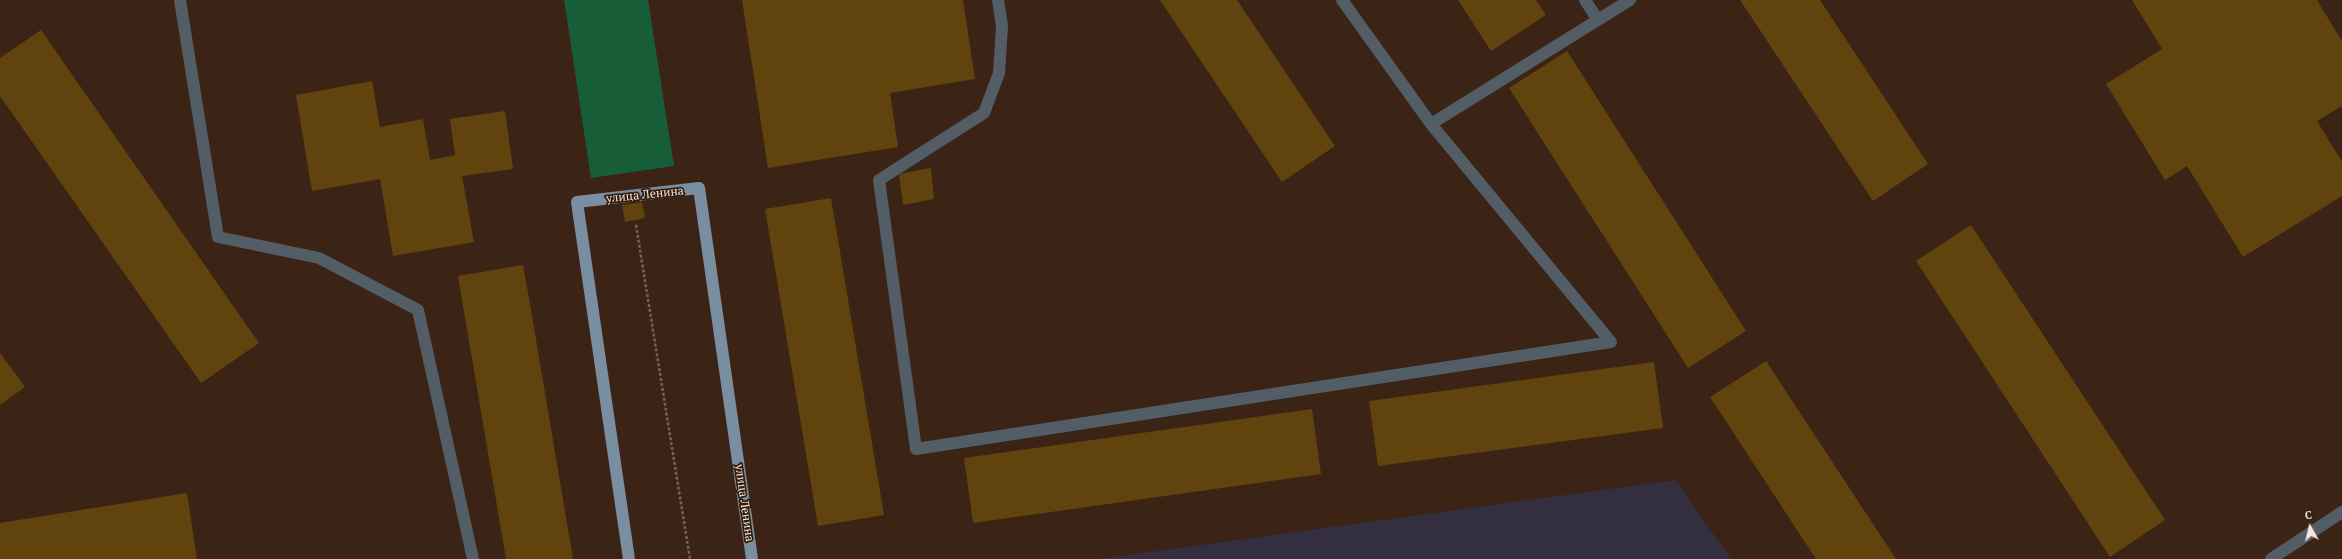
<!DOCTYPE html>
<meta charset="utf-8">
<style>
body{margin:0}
#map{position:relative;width:2342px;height:559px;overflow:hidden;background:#3b2415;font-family:"PT Serif",serif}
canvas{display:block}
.north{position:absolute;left:2290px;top:507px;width:40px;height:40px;-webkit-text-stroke:3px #311b0b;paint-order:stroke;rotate:352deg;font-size:11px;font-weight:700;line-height:16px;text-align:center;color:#f7e7dd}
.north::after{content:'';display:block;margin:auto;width:14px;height:18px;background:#f7e7dd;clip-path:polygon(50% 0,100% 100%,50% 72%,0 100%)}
</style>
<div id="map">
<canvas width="2342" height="559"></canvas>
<div class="north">С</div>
</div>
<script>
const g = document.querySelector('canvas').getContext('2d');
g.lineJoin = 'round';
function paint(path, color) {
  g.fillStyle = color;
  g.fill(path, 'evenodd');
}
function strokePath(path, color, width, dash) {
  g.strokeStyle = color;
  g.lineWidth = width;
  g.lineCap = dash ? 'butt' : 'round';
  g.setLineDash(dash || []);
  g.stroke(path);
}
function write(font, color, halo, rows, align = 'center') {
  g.font = font + ' "PT Serif",serif';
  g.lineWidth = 3.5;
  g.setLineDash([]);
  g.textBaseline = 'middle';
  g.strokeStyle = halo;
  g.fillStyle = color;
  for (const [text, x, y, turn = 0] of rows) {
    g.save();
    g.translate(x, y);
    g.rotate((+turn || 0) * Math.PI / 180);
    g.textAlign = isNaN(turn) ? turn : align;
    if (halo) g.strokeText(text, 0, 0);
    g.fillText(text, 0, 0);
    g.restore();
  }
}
paint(new Path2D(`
 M1675,480L1731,559H1099Z`), '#332f40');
paint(new Path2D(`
 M564,0H648L674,166L591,178Z`), '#175e38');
paint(new Path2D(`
 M742,0H963L975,79L890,93L898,147L768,168Z
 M1160,0H1237L1335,146L1282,182Z
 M1458,0H1536L1546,15L1491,51Z
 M1740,0H1820L1928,164L1873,201Z
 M2132,0H2317L2342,41V106L2317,121L2342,162V196L2243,257L2187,166L2165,180L2106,84L2162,49Z
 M41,30L259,343L201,383L0,96V58Z
 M1567,51L1746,331L1688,368L1509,88Z
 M372,81L380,127L423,119L430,160L455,155L450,119L505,111L513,169L462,176L474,242L393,256L380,179L312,191L296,95Z
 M931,168L934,199L903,205L899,174Z
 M831,198L884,515L818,526L765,209Z
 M642,202L645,218L625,222L622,205Z
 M1971,225L2165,520L2110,557L1916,261Z
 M523,265L529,298L573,559H506L458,276Z
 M0,353L25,387L0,405Z
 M1766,361L1896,559H1816L1710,397Z
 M1654,362L1663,428L1378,466L1369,401Z
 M1312,409L1321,474L973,523L964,458Z
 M187,493L197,559H0V523Z`), '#61430e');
strokePath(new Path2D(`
 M636,225L690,559`), '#776355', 2.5, [3, 2]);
strokePath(new Path2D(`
 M180,0L218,237L319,258L418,310L473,559
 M998,0L1002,26L999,73L984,113L879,180L916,449L1611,342
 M1342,0L1431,124L1611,342
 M1585,0L1598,20
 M1431,124L1630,0
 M2271,559L2342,512`), '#535d66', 12);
strokePath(new Path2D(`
 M629,559L577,202L699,188L752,559`), '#798ea1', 12);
write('12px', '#f7e7dd', '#311b0b', [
 ["улица Ленина",645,195,-6],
 ["улица Ленина",744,503,82]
]);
</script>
